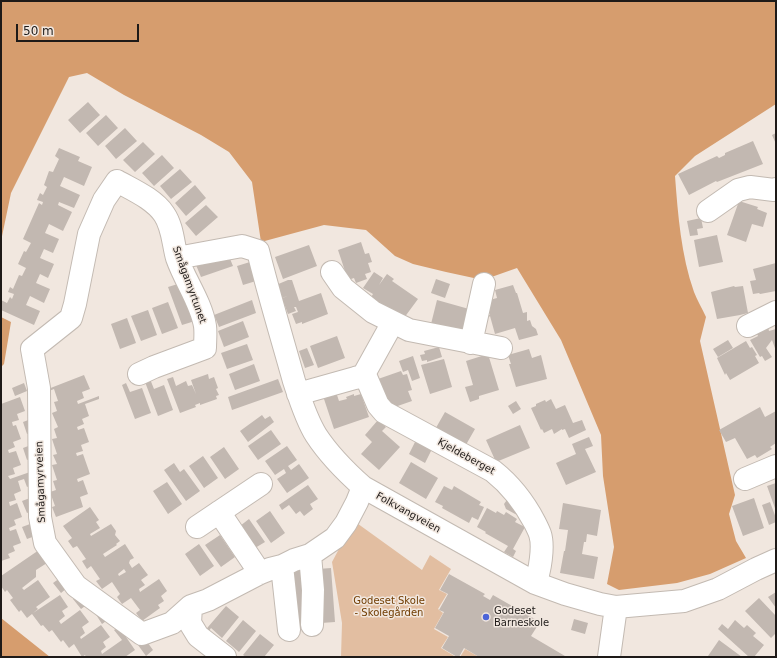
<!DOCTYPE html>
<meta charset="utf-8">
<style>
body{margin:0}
#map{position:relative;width:777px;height:658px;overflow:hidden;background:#f1e7df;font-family:"DejaVu Sans",sans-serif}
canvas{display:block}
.frame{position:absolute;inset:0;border:2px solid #1e1a18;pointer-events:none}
.scale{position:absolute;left:16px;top:24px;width:123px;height:18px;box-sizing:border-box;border:2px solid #1e1a18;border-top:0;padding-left:5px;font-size:12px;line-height:14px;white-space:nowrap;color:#1e1a18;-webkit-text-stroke:3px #f1e7df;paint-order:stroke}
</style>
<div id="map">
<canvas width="777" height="658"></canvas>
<div class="frame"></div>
<div class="scale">50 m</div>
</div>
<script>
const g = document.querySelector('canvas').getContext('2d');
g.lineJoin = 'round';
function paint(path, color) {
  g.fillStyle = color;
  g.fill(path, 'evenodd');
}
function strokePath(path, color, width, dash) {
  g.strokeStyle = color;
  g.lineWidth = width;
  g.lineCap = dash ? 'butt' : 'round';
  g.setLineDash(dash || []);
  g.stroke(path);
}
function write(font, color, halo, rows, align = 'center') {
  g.font = font + ' "DejaVu Sans",sans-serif';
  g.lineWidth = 3;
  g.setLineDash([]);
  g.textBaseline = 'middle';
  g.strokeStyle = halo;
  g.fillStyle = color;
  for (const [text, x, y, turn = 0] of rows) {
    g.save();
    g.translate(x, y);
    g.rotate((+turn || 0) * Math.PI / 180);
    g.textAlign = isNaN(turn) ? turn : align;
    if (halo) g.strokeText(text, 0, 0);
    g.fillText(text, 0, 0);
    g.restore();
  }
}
paint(new Path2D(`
 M354,521L422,570L430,555L451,569L439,590L447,594L438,609L443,613L434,629L448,637L441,648L456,657H341L342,623L332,562Z
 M465,649L479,657H460Z`), '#e2bea1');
paint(new Path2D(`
 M1,1H776V104L695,156L675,176C678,215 681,255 694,292C697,300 702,308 706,317L700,341L735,495L729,514L736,541L746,558L710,574L677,583L619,590L607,584L614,547L603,476L601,435L561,340L517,268L483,280L446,272L413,264L395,256L366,230L324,225L261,242L252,182L229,152L201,135L124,95L87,73L69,77L11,193L1,241Z
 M1,317L11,322L4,364L1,367Z
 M1,618L50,657H1Z`), '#d69d6e');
paint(new Path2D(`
 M88,102L100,115L80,133L68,120Z
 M106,115L118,128L98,146L86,133Z
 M125,128L137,141L116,159L105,146Z
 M776,133V144L772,135Z
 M753,141L763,164L717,182L716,181L689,195L678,174L717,156L719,158L725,155V153Z
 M143,142L155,154L135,172L123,160Z
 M59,148L80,157L78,161L92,167L84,186L64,177L60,186L80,195L74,208L59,202L58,205L72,212L63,231L49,224L45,233L59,239L53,253L44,249L40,258L54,264L48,278L40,274L36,283L50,289L44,303L30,296L26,305L40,311L34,325L1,310V300L7,303L10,297L12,299L14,294L8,292L10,287L13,289L19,275L22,276L26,268L18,264L24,251L26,252L31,243L23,239L39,203L42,205L43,202L37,200L40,193L43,195L47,187L44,185L49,171L53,172L59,159L55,156Z
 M162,155L174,168L154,186L142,173Z
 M180,169L192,182L171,199L160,186Z
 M195,185L206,198L186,216L175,203Z
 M739,201L758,207L757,209L767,213L763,227L752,224L746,242L727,235Z
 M206,205L218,217L196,236L185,223Z
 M701,218L703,228L697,229L698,235L690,236L687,221Z
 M717,235L723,262L699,267L694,240Z
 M361,242L365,254L369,253L372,262L368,263L371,272L365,274L367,279L356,283L354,278L348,280L338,250Z
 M309,245L317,266L283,279L275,257Z
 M228,254L233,266L201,277L196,265Z
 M250,262L256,281L243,285L237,266Z
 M776,263V291L760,294L759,293L753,294L750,281L756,280L753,269Z
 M374,272L383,278L379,285L387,274L394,279L392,281L418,299L404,318L388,307L386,310L370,299L373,294L363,288Z
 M436,279L450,284L445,298L431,293Z
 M288,280H292L299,301L321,293L328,314L302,324V322L296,324L292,314L298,312L296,307H294L296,311L288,314L282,298L288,296L281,298L276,285Z
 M181,283L195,321L182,325L168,287Z
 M513,285L516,293H517L523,313L527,312V321L530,320L532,326L536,329L538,335L519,340L515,328L495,334L490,316L489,317L488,315H490L486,301L497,298L495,290Z
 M734,286L735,287L743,286L748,313L740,315L717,319L711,292Z
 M252,300L256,313L219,327L214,315Z
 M437,300L469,309L463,333L431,324Z
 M168,302L178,328L162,334L152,308Z
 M148,310L157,335L141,341L131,316Z
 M127,318L136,343L120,349L111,324Z
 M243,321L249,337L224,347L218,331Z
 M768,327L769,331L776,329V351L772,340L766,348L772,357L765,361L762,356L760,357L750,340L758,336L756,332Z
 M337,336L345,358L318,368L310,346Z
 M728,340L733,348L718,357L713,349Z
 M746,341L750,348L752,347L757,355L755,356L759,363L730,380L726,373L725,375L717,358Z
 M247,344L253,360L227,369L221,353Z
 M439,347L442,357L427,362V360L422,361L420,355L425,354L424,351Z
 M307,348L314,365L305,368L299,351Z
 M529,349L532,358L541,355L547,379L516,387L509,364H511L508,355Z
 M488,354L499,390L479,396V399L470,402L465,387L473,385L466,361Z
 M413,356L420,378L412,381L408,370L403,372L399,361Z
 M444,359L452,387L430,394L421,365Z
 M254,364L260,381L235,390L229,374Z
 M401,371L403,375L407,374L412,390L408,391L412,401L389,409L378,379Z
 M208,374L209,379L214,377L218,388L216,389L219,395L216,396L217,399L200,405V403L195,405L196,407L180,413L167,379L173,377L176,386L186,381L188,386L192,385L196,394L191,380Z
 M84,375L90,389L82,392L84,398L77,401L78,404L99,396V399L85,404L89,416L82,419L84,424L77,427L78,430L84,428L89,442L81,445L83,451L76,453L77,456L83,454L90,474L77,479L78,482L83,480L88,494L80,497L83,507L56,517L52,507L55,506L50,492L56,490L53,481L57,480L52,465L57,464L53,455L57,454L52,439L57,438L54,429L58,427L52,413L57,411L54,402L58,401L54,389L49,391L48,389Z
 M150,379L154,389L164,385L173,410L158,416L145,382Z
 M278,379L283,392L232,410L228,397Z
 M24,383L27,391L15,396L12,388Z
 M126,383L130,392L142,388L151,413L135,419L122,385Z
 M336,392L339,401L347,399L346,397L354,394V396L361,394L369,417L334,429L323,396Z
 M20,397L25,411L17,414L19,420L12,422L13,426L16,425L21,439L13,442L15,447L8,450L9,453L16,451L21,465L13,468L15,474L8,476L10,479L30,472L34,484L27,487L24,479L18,481L21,491L14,494L16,500L9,502L10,506L17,503L22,517L14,520L16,525L9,528L10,531L16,529L21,543L13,546L15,551L8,554L10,558L1,561V404Z
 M551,399L556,409L565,405L573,423L582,420L586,430L569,438L565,429L562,430V429L554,434L552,429L544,433L542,429L541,430L531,408L536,406V404L545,400L546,402Z
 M516,401L521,409L513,414L508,406Z
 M760,407L765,417L776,411V443L770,447L772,449L757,458L755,455L747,459L735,438L726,442L719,430Z
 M445,412L475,429L463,450L433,433Z
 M262,415L265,419L270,416L274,422L248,442L240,431Z
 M31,419L35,432L27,434L23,422Z
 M378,420L386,427L382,431L400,447L379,470L361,454L372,442L365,435Z
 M520,425L530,448L496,462L486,440Z
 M271,430L281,444L258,460L248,446Z
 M589,437L593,446L585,449L596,472L566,485L556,463L576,454L572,444Z
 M416,440L432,449L425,463L409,454Z
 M31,445L35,457L27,460L23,448Z
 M287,446L297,460L288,466L291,470L299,464L309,478L287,493L277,479L286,473L284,469L275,475L265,461Z
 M224,447L239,469L225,479L210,457Z
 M203,456L218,478L204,488L189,466Z
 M411,462L438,478L426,499L399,483Z
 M174,463L180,472L184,469L200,491L186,501L164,470Z
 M167,482L182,504L168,514L153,491Z
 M776,483V511L767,486Z
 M308,485L318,499L310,504L313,509L304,516L300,511L296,514L289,505L282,510L279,505Z
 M444,486L452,490L454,486L481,502L479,505L484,507L478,520L472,517L469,523L442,508L443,506L435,502Z
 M509,497L520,510L517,515L506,509L504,504Z
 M30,498L35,510L27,513L22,501Z
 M754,498L764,528L743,536L732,506Z
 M770,502L776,518V522L769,525L762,505Z
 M563,503L601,510L597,536L587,534L586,542H584L582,554L598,557L594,579L560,573L564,551H565L568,530L559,529Z
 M90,507L99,520L96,522L100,528L90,534L91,536L111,524L116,531L115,535L120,541L116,544L117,545L103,554L105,557L125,544L134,558L130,560L129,563L132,568L139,563L148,575L141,580L145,585L139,589L140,592L159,579L167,591L161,596L164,601L158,605L160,608L142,621L136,613L140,610L131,598L122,604L117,597L120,594L112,582L102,589L96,581L100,579L91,566L87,569L82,561L86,559L77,546L73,548L68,541L72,538L63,526ZM124,569L126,572L119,576L118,574Z
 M487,508L496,513L497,511L504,515L506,512L517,519L515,522L525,527L513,549L516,551L513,557L504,552L508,546L485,533L486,532L477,527Z
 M270,511L285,533L271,543L256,521Z
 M249,519L265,542L250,551L240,526Z
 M30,524L35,536L27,539L22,527Z
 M220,535L235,557L221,567L205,545Z
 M199,544L214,566L200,576L185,554Z
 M39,550L47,563L36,570V577L22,588L24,590L38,580L50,597L36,607L38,609L33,613L60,595L68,607L62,611L65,616L59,621L61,624L80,610L89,622L82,627L85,633L80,637L81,639L101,625L110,637L103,642L106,647L101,651L102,654L122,640L114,630L121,625L128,635L126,637L135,650L125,657H86L85,655L82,657L74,644L69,648L63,640L61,642L52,630L49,632L43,625L41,626L32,614L27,618L21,610L19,612L10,600L13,598L7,590L5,592L1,586V576Z
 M331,568L335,622L321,623L318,569Z
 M302,570L306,624L292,625L289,571Z
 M449,574L485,594L483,596L490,600L493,595L540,622L531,636L565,656V657H479L464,648L459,657H457L442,648L449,636L435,628L444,612L439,610L448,594L440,590Z
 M60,578L67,588L61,593L53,583Z
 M776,592V608L768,597Z
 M80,594L88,604L81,609L73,599Z
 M759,598L776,616V633L771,638L745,611Z
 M226,606L239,617L222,638L211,628L209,631L202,634Z
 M101,609L109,619L102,624L95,613Z
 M574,619L588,623L585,634L571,630Z
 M243,620L256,631L239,652L226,641Z
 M735,620L744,628L747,625L756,633L753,636L764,645L754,657H749L718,629L722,624L728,629Z
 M260,634L274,645L264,657H246L243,655Z
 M145,639L153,650L146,656L138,645Z
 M719,640L742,657H710L708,656Z`), '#c2b8b1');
const minor = new Path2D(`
 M708,211L738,190L750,187L774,190L776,189
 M177,258L242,246L258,251C269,295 282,338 294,381C300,399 306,419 316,435C329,455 345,471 363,487L535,583L565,594L600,604L616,607L684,601L718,589L756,569L776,560
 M332,272L343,288L373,312L409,330L501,348
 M748,326L776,312
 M471,343L484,284
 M139,374L154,367L205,348C205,341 206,333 205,326C201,302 185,281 177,258C173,244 173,227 164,214C154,199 133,190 117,181L104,200L89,234L75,304L71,318L32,349L39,388L40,517L45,543L76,586L142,634L172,623L191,606L208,600L260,573L270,569L282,566L294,560L310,555L335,538L346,523L357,502L363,487
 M363,376L393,322
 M298,394L355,378L363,376L366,377L378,405L384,412L493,471C512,486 524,502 535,523C537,527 539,531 540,534C544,546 540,572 535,583
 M745,479L776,466
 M219,512L260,573
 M197,527L261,484
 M310,555L313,590L312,625
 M282,566L289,630
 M191,606L190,623L198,636L225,657
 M609,657L616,607`);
strokePath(minor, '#c3bab2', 24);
strokePath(minor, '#fff', 22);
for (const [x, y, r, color] of [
 [486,617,4,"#4b64d8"]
]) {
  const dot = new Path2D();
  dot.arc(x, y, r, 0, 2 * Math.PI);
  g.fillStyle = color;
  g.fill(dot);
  strokePath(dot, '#f1e7df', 1.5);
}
write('10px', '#1e1a18', '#f1e7df', [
 ["Smågamyrtunet",189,285,70],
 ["Kjeldeberget",466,457,29],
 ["Smågamyrveien",41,482,-92],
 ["Folkvangveien",408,513,29]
]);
write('10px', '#703c00', '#f1e7df', [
 ["Godeset Skole",389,601],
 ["- Skolegården",389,613]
]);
write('10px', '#1e1a18', '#f1e7df', [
 ["Godeset",494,611],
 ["Barneskole",494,623]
], 'left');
</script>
